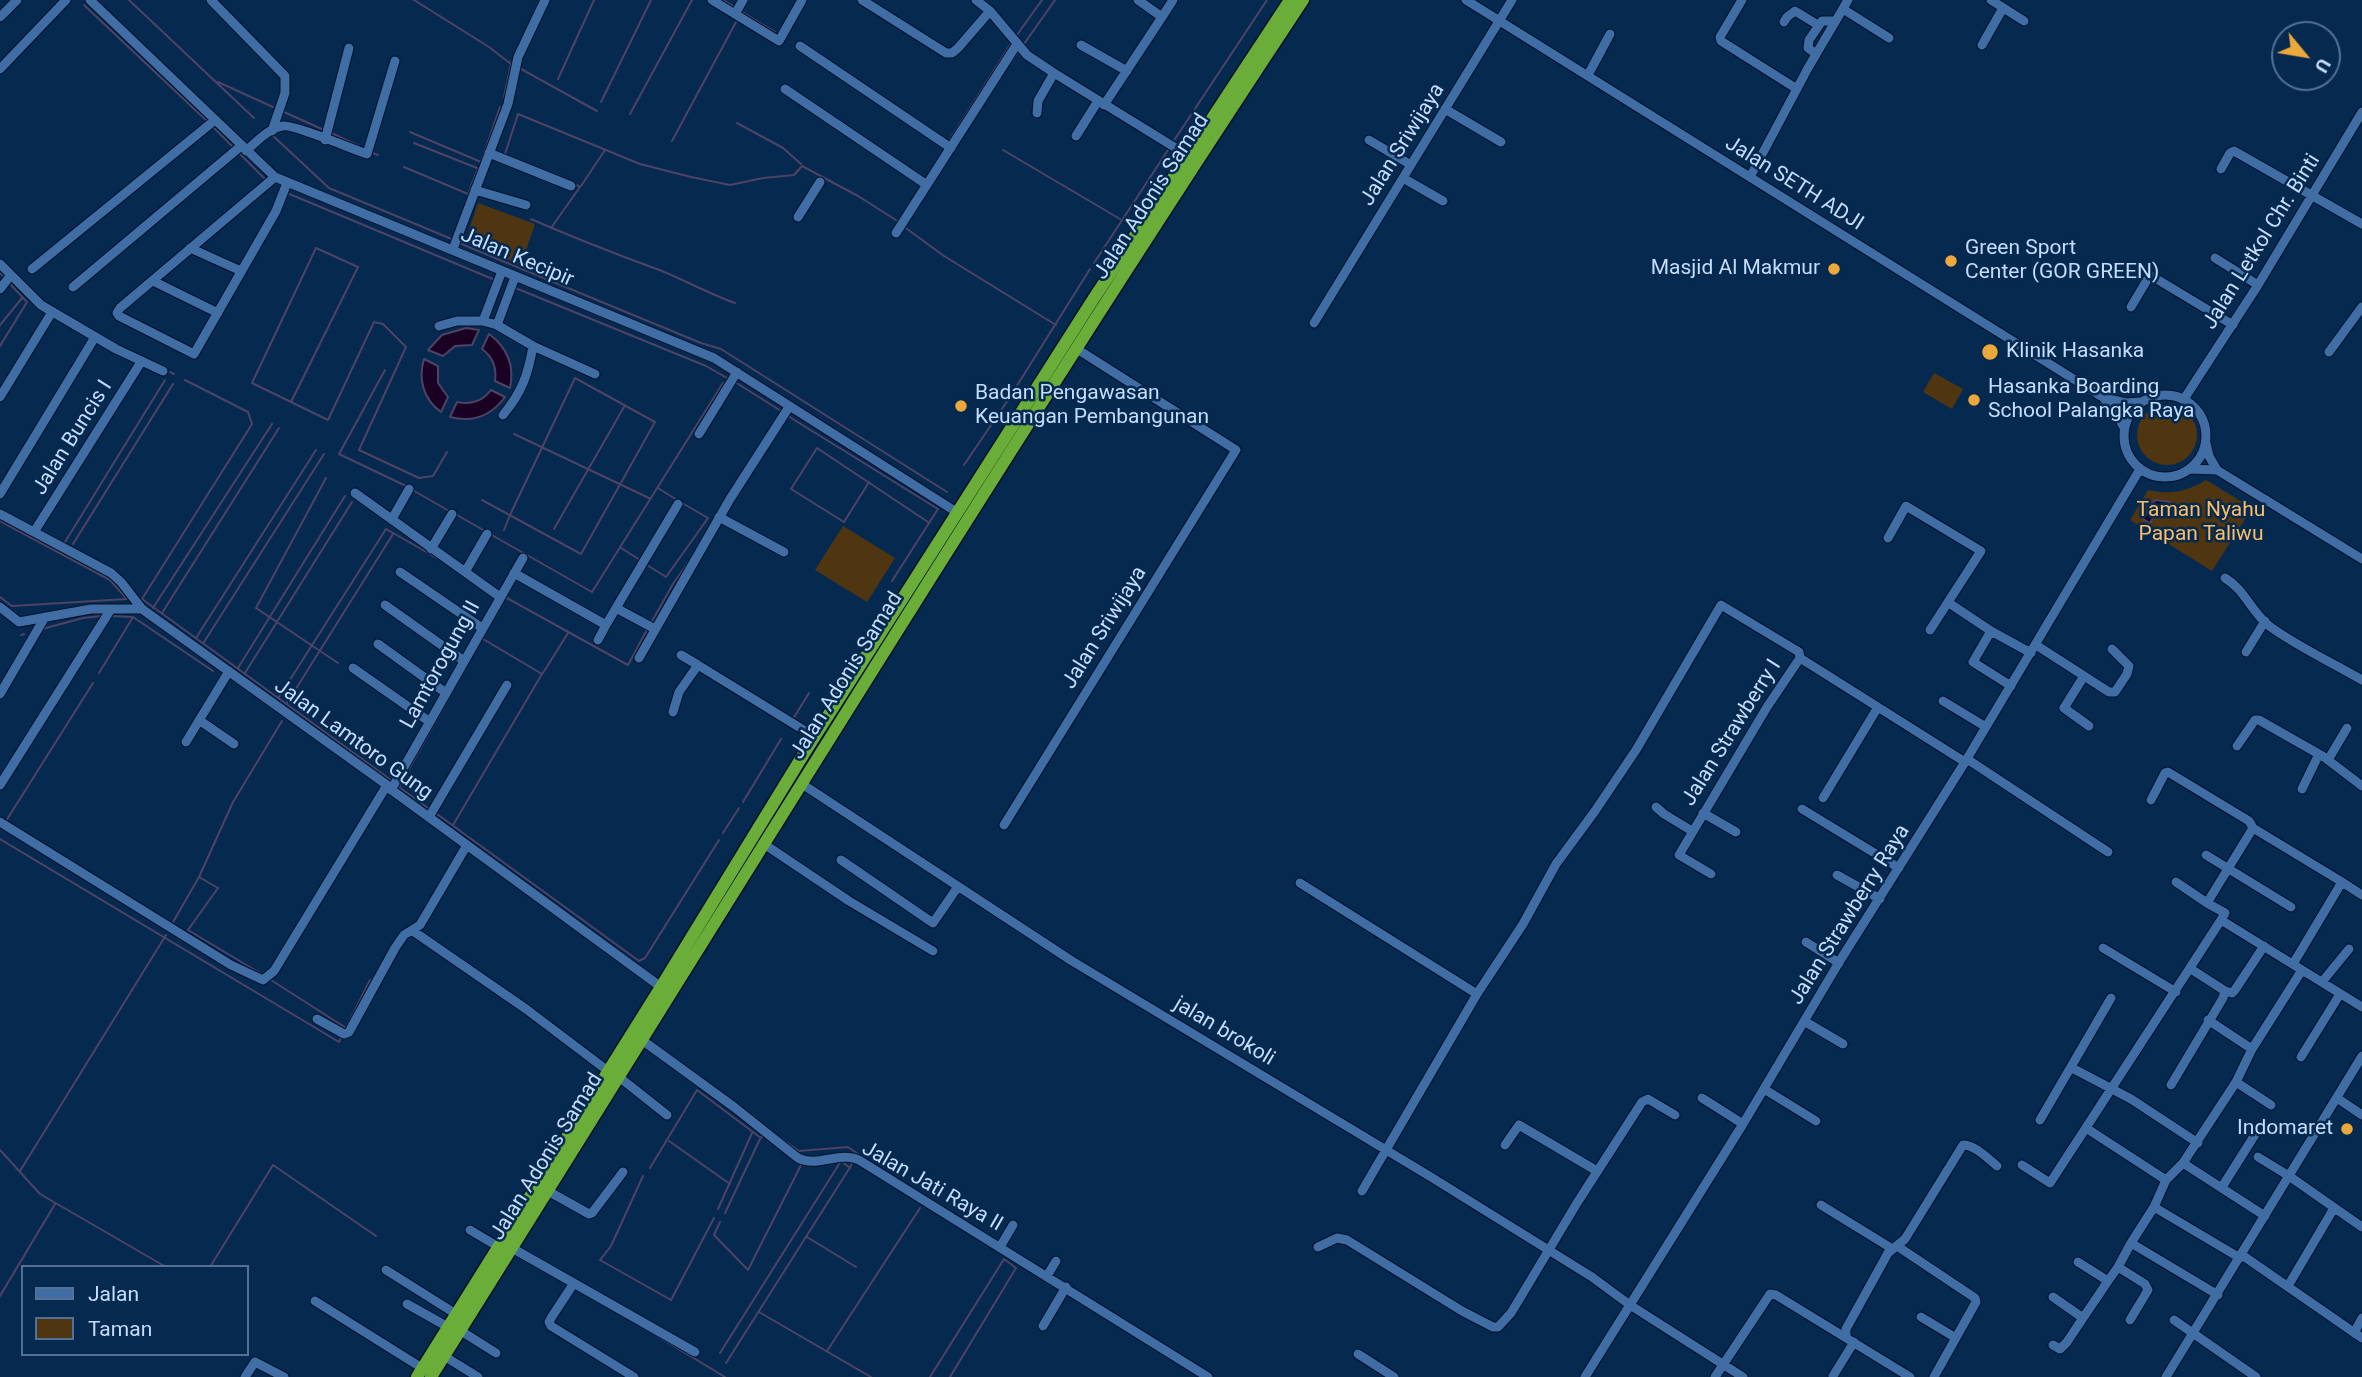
<!DOCTYPE html>
<style>
body{margin:0}
#map{position:relative;width:2362px;height:1377px;overflow:hidden;background:#062950;font-family:Roboto,sans-serif}
canvas{display:block}
.legend{position:absolute;left:21px;top:1265px;width:228px;height:91px;box-sizing:border-box;background:#062950;border:2px solid #527195;margin:0;padding:9px 12px;list-style:none;font-size:21px;color:#c4ddfc}
.legend li{display:flex;align-items:center;gap:14px;height:35px}
.legend b{width:35px;border:2px solid #527195}
.north{position:absolute;left:2271px;top:21px;width:70px;height:70px;box-sizing:border-box;background:#062950;border:2px solid #527195;border-radius:50%;rotate:120deg;font-size:19px;font-weight:700;line-height:28px;text-align:center;color:#c4ddfc}
.north::after{content:'';display:block;margin:auto;width:24px;height:32px;background:#eda83b;clip-path:polygon(50% 0,100% 100%,50% 72%,0 100%)}
</style>
<div id="map">
<canvas width="2362" height="1377"></canvas>
<ul class="legend">
<li><b style="height:9px;background:#3f6da4"></b>Jalan</li>
<li><b style="height:19px;background:#4f3610"></b>Taman</li>
</ul>
<div class="north">U</div>
</div>
<script>
const g = document.querySelector('canvas').getContext('2d');
g.lineJoin = 'round';
function paint(path, color) {
  g.fillStyle = color;
  g.fill(path, 'evenodd');
}
function strokePath(path, color, width, dash) {
  g.strokeStyle = color;
  g.lineWidth = width;
  g.lineCap = dash ? 'butt' : 'round';
  g.setLineDash(dash || []);
  g.stroke(path);
}
function write(font, color, halo, rows, align = 'center') {
  g.font = font + ' Roboto,sans-serif';
  g.lineWidth = 5;
  g.setLineDash([]);
  g.textBaseline = 'middle';
  g.strokeStyle = halo;
  g.fillStyle = color;
  for (const [text, x, y, turn = 0] of rows) {
    g.save();
    g.translate(x, y);
    g.rotate((+turn || 0) * Math.PI / 180);
    g.textAlign = isNaN(turn) ? turn : align;
    if (halo) g.strokeText(text, 0, 0);
    g.fillText(text, 0, 0);
    g.restore();
  }
}
paint(new Path2D(`
 M478,203L535,224L521,265L465,242Z
 M1934,373L1963,389L1952,409L1923,392Z
 M2137 435a30 30 0 1 1 60 0a30 30 0 1 1-60 0Z
 M2206,480L2252,508L2212,571L2130,520L2148,490C2171,495 2186,492 2206,480Z
 M843,526L895,558L867,602L815,570Z`), '#4f3610');
const water = new Path2D(`
 M466,328L479,330L472,345L455,346L443,356L428,350L442,335Z
 M489,334C507,347 515,366 510,388L495,381C497,367 493,357 482,349Z
 M424,359L438,366V383L448,397L441,412C423,399 418,379 424,359Z
 M491,390L505,397C491,416 473,423 450,417L457,402C471,405 482,402 491,390Z
 M2155,500L2170,502L2169,506L2159,508L2150,523L2143,519Z`);
paint(water, '#1a0124');
strokePath(water, '#4d4365', 2);
strokePath(new Path2D(`
 M129,0L254,118
 M414,0L489,47L511,64
 M723,0L733,6
 M84,5L208,122
 M742,11L748,0
 M742,12L775,32
 M1017,35L1042,0
 M1024,44L1055,0
 M1008,66L1017,53
 M521,69L597,111
 M558,79L594,0
 M218,82L273,107
 M504,97L511,64L540,0
 M601,102L651,0
 M284,112L324,130
 M630,114L692,0
 M737,123L783,148L801,164
 M212,126L233,147
 M329,132L359,146
 M410,132L481,162
 M271,134L329,188L454,240
 M672,141L736,22
 M949,141L1010,45
 M1173,142L1267,0
 M414,143L477,168
 M1003,150L1120,219
 M370,152L378,155
 M239,153L265,179
 M505,154L518,114L640,164L691,177L730,185L763,178L794,175L802,166L858,196L899,222
 M481,162L500,107
 M404,167L468,194L478,168
 M581,186L605,150
 M287,193L495,280
 M531,219C572,237 613,253 654,268C681,278 707,293 735,303
 M903,226L944,256L1056,325
 M551,228L580,187L576,185
 M459,243L701,343L721,349L947,492
 M1094,263L1170,147
 M0,273L3,276
 M513,287L706,366L727,378
 M0,325L22,298
 M0,346L27,302L11,285
 M385,370L339,454L406,486
 M170,372L174,374
 M185,380L248,412L252,424L142,599L391,780
 M735,382L781,411
 M291,402L358,267L316,248L252,383L328,420L374,322L383,324L406,347L359,450L419,478L433,476L447,452
 M788,416L938,509L892,581
 M514,434L649,498
 M964,465L1008,400L1090,269
 M326,478L256,608L338,663
 M869,482L844,522L791,489L817,448L928,522
 M658,488L677,500
 M411,489L449,511
 M482,500L581,554L655,422L575,378L510,515L504,530
 M457,515L485,531
 M0,521L110,580L127,599L12,606L0,597
 M554,529L624,407
 M490,534L592,592L723,383
 M65,542L165,380
 M73,544L173,384
 M621,548L640,560
 M647,565L666,577L708,518L682,503
 M505,597L628,665L648,628
 M153,608L272,424
 M162,613L279,428
 M110,616L133,617L213,671
 M651,623L673,584L690,560
 M42,629L83,618L101,616
 M21,635L24,634
 M196,638L316,450
 M204,642L324,454
 M238,668L345,496
 M99,673L133,617
 M245,673L352,502
 M543,673L568,633
 M279,697L386,529L437,558
 M287,703L393,534
 M793,719L809,693
 M743,802L781,739
 M428,808L399,787L487,629
 M437,814L639,961L645,958L719,840
 M6,821L93,683
 M453,825L542,674L483,639
 M723,833L739,808
 M0,839L339,1042L341,1038
 M172,924L199,877
 M263,975L188,930L218,888L199,877L233,802L282,721
 M271,980L346,1028
 M346,1028L370,980
 M767,1129L799,1151L848,1147L858,1154L857,1155
 M669,1141L730,1184
 M0,1150L40,1194L166,1267
 M650,1168L697,1090L761,1138L764,1133
 M20,1171L166,935
 M643,1176L611,1246L600,1260L671,1300L714,1218
 M718,1209L752,1133
 M725,1213L760,1139
 M720,1222L714,1235L748,1270L801,1165
 M807,1237L856,1267
 M210,1267L273,1165L376,1236
 M0,1296L55,1204
 M759,1312L871,1377
 M644,1328L725,1377
 M827,1351L920,1208
 M720,1353L841,1161L850,1168L852,1163
 M726,1363L849,1169
 M930,1377L1004,1259L1016,1268L950,1377`), '#4d4365', 2);
const minor = new Path2D(`
 M90,0L275,177L714,358L958,513
 M211,0L285,76V93L272,131
 M712,0L779,41L802,0
 M862,0L946,53H952L958,48L990,11
 M976,0L990,11L1027,55L1054,73L1187,155
 M1466,0L2104,398L2126,403L2140,402
 M1742,0L1720,37L1721,41L1797,89
 M1991,0L2024,21
 M1843,9L1889,38
 M735,14L743,0
 M0,17L17,0
 M1162,17L1173,0
 M1784,22L1787,17L1795,11L1818,25
 M1081,45L1127,71
 M1982,45L2003,8
 M800,46L951,148
 M1816,54L1808,48L1809,40L1822,21H1835
 M0,69L66,0
 M1588,75L1610,34
 M785,89L927,185
 M1104,105L1162,17L1138,0
 M1445,109L1501,142
 M1037,113L1038,101L1054,73
 M1076,136L1098,101
 M325,140L349,48
 M1369,140L1411,165
 M246,151C256,142 269,128 283,126C293,124 352,149 367,154L395,61
 M489,153L571,186
 M2221,169L2230,153L2234,151L2362,224
 M275,177L120,308L117,313L119,316L194,354L276,211L287,183
 M1750,177L1808,68L1848,0
 M1403,178L1443,201
 M475,190L526,205
 M798,217L820,182
 M896,233L1017,44
 M190,248L241,271
 M453,249L508,104L518,57L545,0
 M2215,258L2258,285
 M0,264L41,305L116,349L163,371
 M32,269L215,120
 M153,281L218,313
 M73,287L241,146
 M0,289L11,275
 M2131,307L2150,275L2233,325
 M483,321L502,271
 M1314,323L1512,0
 M497,325L515,277
 M439,326L457,321H483L497,325L533,346L595,374
 M2329,352L2362,307
 M2124 436a41 41 0 1 1 82 0a41 41 0 1 1-82 0Z
 M0,397L52,312
 M2184,399L2258,285L2362,112
 M2105,400L2117,414L2124,428
 M503,415C522,392 528,375 533,346
 M699,434L737,372
 M2206,443L2209,456L2217,470
 M2189,469L2217,470L2362,559
 M355,493L500,597
 M0,494L95,337
 M0,514L111,573L121,582L142,609
 M719,517L784,552
 M392,519L409,489
 M34,532L141,362
 M1888,538L1906,506L1981,551L1930,630
 M431,549L452,514
 M400,572L482,628
 M465,572L487,534
 M514,573L606,625L598,640
 M2225,578C2244,589 2251,611 2268,625C2294,645 2333,663 2362,680
 M1949,603L1991,631L2031,653
 M385,605L464,661
 M0,607L19,622L91,609H142L387,785L389,788L661,987
 M616,608L678,504
 M606,625L616,608L655,629
 M1991,631L1973,662L2011,686
 M378,644L446,693
 M2036,645L2109,692H2115L2127,674L2129,666L2112,649
 M2246,652L2265,621
 M681,655L698,665
 M639,658L730,499L789,407
 M353,668L430,722
 M2084,676L2064,708L2089,726
 M0,694L45,617
 M1943,701L1986,727
 M673,712L679,692L698,665L815,737
 M199,720L234,744
 M186,742L229,671
 M2237,746L2255,720H2259L2324,757L2362,786
 M1967,759L2108,852
 M2328,760L2347,728
 M802,784L1072,961L1431,1177L1592,1277L1630,1305L1743,1377
 M0,785L111,609
 M2302,789L2319,754
 M391,790L523,558
 M1823,798L1878,707
 M2151,800L2165,773L2168,772L2249,821L2253,828
 M1656,807L1664,814L1692,831
 M1802,809L1899,868
 M1703,813L1736,832
 M429,817L507,685
 M0,822L231,965L263,980L274,971L387,785
 M1004,825L1236,450L1077,349
 M764,844L849,901L933,951
 M2206,855L2291,907
 M841,860L933,923L957,888
 M1711,874L1679,855L1767,707L1800,658L1965,762
 M1837,875L1880,899
 M2176,882L2207,903
 M2342,882L2362,895
 M1300,883L1477,994
 M413,931L526,1009L608,1071
 M1806,942L1839,963
 M2103,948L2176,992
 M2293,964L2342,882L2253,828L2207,903L2225,913L2221,920L2362,1007
 M2322,982L2349,949
 M2225,991L2232,993L2235,990L2264,946
 M317,1019L344,1034L349,1032L395,948L404,935L420,925L467,845
 M2208,1020L2252,1049
 M1804,1021L1843,1044
 M642,1040L734,1107L798,1158C817,1168 839,1151 859,1160L1208,1377
 M2301,1057L2340,994
 M2072,1068L2131,1099L2198,1143
 M619,1077L667,1115
 M2236,1082L2183,1163L2265,1216
 M2171,1085L2223,998L2225,991L2191,969
 M1764,1089L1816,1121
 M1702,1098L1743,1124
 M2337,1098L2362,1115
 M2271,1105L2236,1082L2252,1049L2302,970
 M2040,1120L2111,998
 M2086,1128L2166,1180
 M1505,1145L1519,1125L1597,1171
 M2258,1157L2289,1176L2362,1227
 M2022,1165L2050,1183L2221,920
 M2222,1187L2256,1133
 M548,1191L589,1214L592,1213L623,1172
 M1362,1191L1477,994L1523,924L1556,864L1595,811L1636,750L1721,605L1799,652L1800,658
 M1821,1205L1891,1248
 M2154,1207L2166,1180L2183,1163
 M470,1230L497,1246
 M1897,1246L1975,1298L1976,1302L1934,1377
 M1000,1247L1013,1225
 M1318,1247L1337,1238L1347,1240L1462,1311L1493,1327H1498L1511,1313L1577,1203L1642,1102L1648,1099L1675,1115
 M512,1248L695,1352
 M2242,1255L2362,1338
 M2078,1262L2108,1281L2118,1267
 M386,1270L456,1314
 M1047,1276L1056,1261
 M574,1283L551,1318L549,1322L551,1326L634,1377
 M2288,1286L2334,1208
 M2218,1295L2131,1243L2154,1207L2240,1258
 M2053,1297L2083,1318L2108,1281
 M315,1301L422,1368
 M407,1304L448,1327
 M1921,1317L1956,1338
 M2130,1320L2148,1290L2145,1284L2118,1267L2131,1243
 M2174,1320L2256,1377
 M1043,1326L1066,1287
 M461,1331L496,1353
 M2354,1333L2362,1318
 M1846,1337V1329L1888,1253L1905,1239L1963,1145C1975,1145 1987,1158 1997,1166
 M2053,1345L2060,1349L2067,1342L2083,1318
 M1358,1354L1394,1377
 M444,1356L478,1377
 M1833,1376L1854,1342
 M245,1377L255,1362L284,1377
 M1585,1377L1743,1124L1841,959L1965,762L2140,469
 M1715,1377L1770,1294L1776,1295L1910,1377
 M2166,1377L2362,1056`);
const highway = new Path2D(`
 M417,1377L661,987L808,747L1094,298L1290,0
 M431,1377C720,917 1003,453 1303,0`);
strokePath(minor, '#00112c', 11);
strokePath(highway, '#00112c', 15);
strokePath(minor, '#3f6da4', 9);
strokePath(highway, '#6aad38', 12);
for (const [x, y, r, color] of [
 [1951,261,7,"#eda83b"],
 [1834,269,7,"#eda83b"],
 [1990,352,9,"#eda83b"],
 [1974,400,7,"#eda83b"],
 [961,406,7,"#eda83b"],
 [2347,1129,7,"#eda83b"]
]) {
  const dot = new Path2D();
  dot.arc(x, y, r, 0, 2 * Math.PI);
  g.fillStyle = color;
  g.fill(dot);
  strokePath(dot, '#062950', 2.5);
}
write('21px', '#c4ddfc', '#062950', [
 ["Jalan Sriwijaya",1403,145,-58],
 ["Jalan SETH ADJI",1794,184,32],
 ["Jalan Adonis Samad",1152,197,-57],
 ["Jalan Letkol Chr. Binti",2262,242,-58],
 ["Jalan Kecipir",517,258,23],
 ["Jalan Buncis I",73,438,-58],
 ["Jalan Sriwijaya",1105,628,-58],
 ["Lamtorogung II",441,665,-61],
 ["Jalan Adonis Samad",847,676,-58],
 ["Jalan Strawberry I",1732,733,-58],
 ["Jalan Lamtoro Gung",353,740,36],
 ["Jalan Strawberry Raya",1850,915,-58],
 ["jalan brokoli",1224,1032,31],
 ["Jalan Adonis Samad",547,1157,-58],
 ["Jalan Jati Raya II",932,1187,30]
]);
write('21px', '#c4ddfc', '#062950', [
 ["Green Sport",1965,249],
 ["Center (GOR GREEN)",1965,273],
 ["Masjid Al Makmur",1820,269,"right"],
 ["Klinik Hasanka",2006,352],
 ["Hasanka Boarding",1988,388],
 ["School Palangka Raya",1988,412],
 ["Badan Pengawasan",975,394],
 ["Keuangan Pembangunan",975,418],
 ["Indomaret",2333,1129,"right"]
], 'left');
write('21px', '#fbbe67', '#062950', [
 ["Taman Nyahu",2201,511],
 ["Papan Taliwu",2201,535]
]);
</script>
